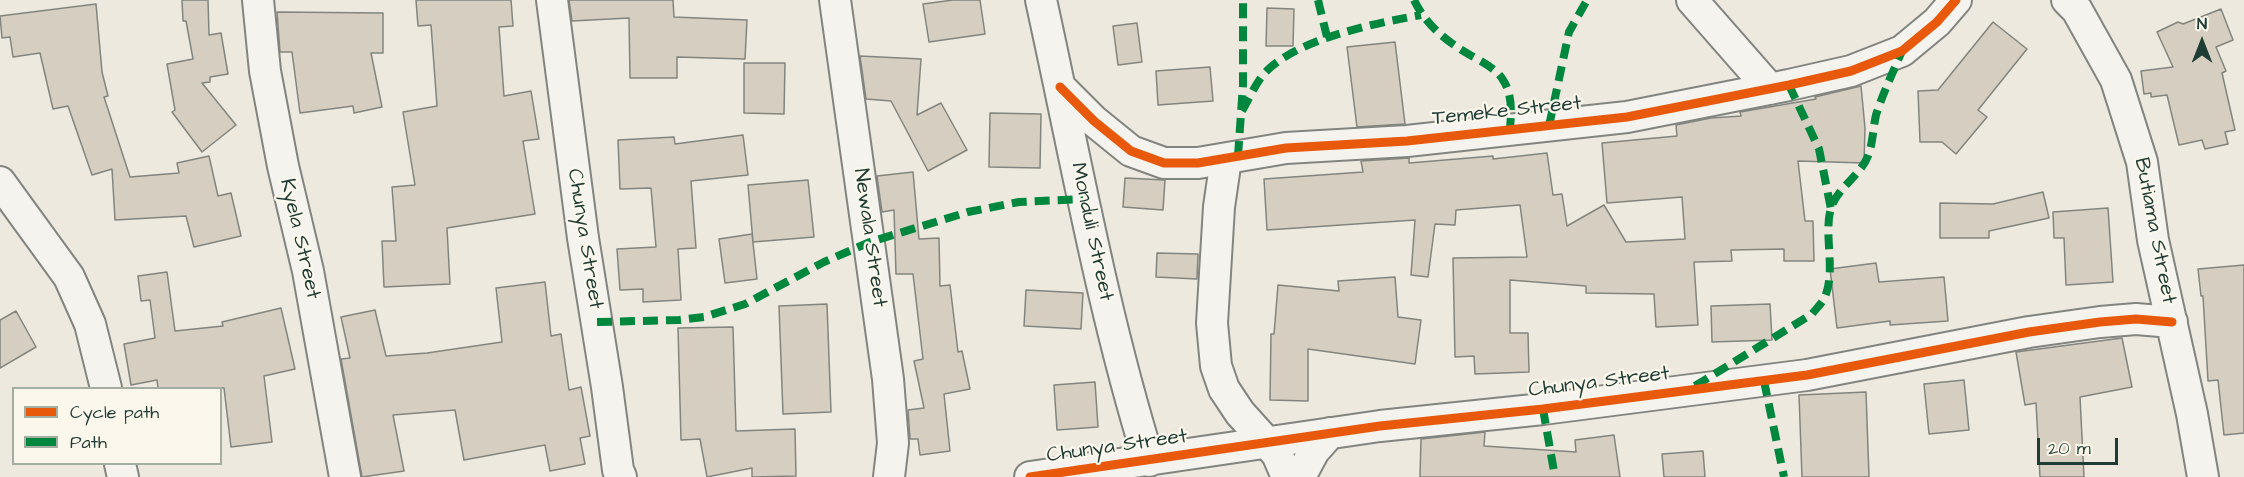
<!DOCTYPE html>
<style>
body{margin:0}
#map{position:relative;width:2244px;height:477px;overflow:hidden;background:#eee9df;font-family:"Architects Daughter",sans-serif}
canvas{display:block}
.legend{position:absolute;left:12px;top:387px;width:210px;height:78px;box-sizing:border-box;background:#fbf7ec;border:2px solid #a3ada2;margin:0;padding:8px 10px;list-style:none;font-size:18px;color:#1f3d34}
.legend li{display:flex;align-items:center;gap:12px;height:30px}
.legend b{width:30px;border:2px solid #a3ada2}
.north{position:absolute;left:2172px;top:12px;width:60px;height:60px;-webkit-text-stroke:4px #fbf7ec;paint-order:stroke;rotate:0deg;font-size:16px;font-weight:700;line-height:24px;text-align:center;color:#1f3d34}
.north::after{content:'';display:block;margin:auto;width:21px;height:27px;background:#1f3d34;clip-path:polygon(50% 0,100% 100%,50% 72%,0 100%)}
.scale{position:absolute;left:2037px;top:438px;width:81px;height:27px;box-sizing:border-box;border:3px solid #1f3d34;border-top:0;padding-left:8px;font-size:18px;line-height:21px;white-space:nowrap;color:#1f3d34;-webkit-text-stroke:4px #fbf7ec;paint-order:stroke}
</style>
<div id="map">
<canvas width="2244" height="477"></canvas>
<ul class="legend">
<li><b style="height:8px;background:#e8590c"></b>Cycle path</li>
<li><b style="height:8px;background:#00873e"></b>Path</li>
</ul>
<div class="north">N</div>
<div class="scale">20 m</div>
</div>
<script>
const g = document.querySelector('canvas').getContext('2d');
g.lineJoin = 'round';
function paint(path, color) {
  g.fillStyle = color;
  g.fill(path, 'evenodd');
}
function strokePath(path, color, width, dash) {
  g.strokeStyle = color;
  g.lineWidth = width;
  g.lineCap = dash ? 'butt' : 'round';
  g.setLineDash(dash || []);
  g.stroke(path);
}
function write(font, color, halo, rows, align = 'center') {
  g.font = font + ' "Architects Daughter",sans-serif';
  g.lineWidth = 4.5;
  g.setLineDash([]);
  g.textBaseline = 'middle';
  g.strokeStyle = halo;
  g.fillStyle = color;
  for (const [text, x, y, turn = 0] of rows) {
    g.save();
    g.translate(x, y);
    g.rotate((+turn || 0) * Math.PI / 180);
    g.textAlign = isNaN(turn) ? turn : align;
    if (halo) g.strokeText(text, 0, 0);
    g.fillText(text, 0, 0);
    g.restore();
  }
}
const building = new Path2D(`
 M182,0H208L209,35L221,33L228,74L210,77V82L202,83L236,125L202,152L172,112L175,110L167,64L193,59L186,21H183Z
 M416,0H511L513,26L499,27L504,96L531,91L539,139L523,141L535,214L447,228L450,284L384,287L382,241H396L392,187L415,185L403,112L437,106L431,25L418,26Z
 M569,0H673L674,17L747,20L745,59L677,57V78H630L629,18L572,21Z
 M953,0H980L985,34L929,42L923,4Z
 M96,4L102,72L108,96L104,97L130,177L179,173L177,163L209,156L218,196L231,193L241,236L194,247L186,216L115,220L112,169L92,175L68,106L53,109L40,53L13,57L10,37L2,38L0,16Z
 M1267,8L1294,9L1293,46H1266Z
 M2221,9L2233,40L2216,47L2226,71L2222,73L2235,130L2225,132L2228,144L2205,149L2202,140L2179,145L2167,95L2151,97V93L2144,94L2141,71L2173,67L2157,32L2178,22L2183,24Z
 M277,12L383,13V53H371L382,107L354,113L353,106L300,113L292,52H280Z
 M1993,22L2027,49L1978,110L1987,117L1956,154L1942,142H1920L1918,91L1938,90Z
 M1137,23L1142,62L1118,65L1113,26Z
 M1395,42L1405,124L1357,127L1347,47Z
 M860,56L921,59L917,115L941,103L967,150L928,171L891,101L866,99Z
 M744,63H785L784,114L744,113Z
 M1210,67L1213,101L1158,105L1156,71Z
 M1861,86L1865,128L1864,163L1798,161L1805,221H1813L1814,261H1784V249L1731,250L1732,261L1694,262L1698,325L1656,327L1654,294L1586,293V286L1510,280V333H1528L1529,372L1475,374L1474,356L1455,357L1453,258L1527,257L1520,205L1456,210L1455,225L1435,224L1428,277L1411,275L1415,220L1267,230L1264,179L1363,172L1361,161L1409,158V163L1493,156V159L1547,153L1553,195L1562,194L1567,226L1604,205L1626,242L1685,239L1682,197L1607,203L1602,143L1677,136L1676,125L1711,118L1741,116L1740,112L1816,99L1815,97Z
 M990,113L1041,114L1040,168L989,167Z
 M743,135L748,175L691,181L696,248L678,249L681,300L643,302V289L620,290L617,249L656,247L651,188L620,189L618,140L674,137L675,144Z
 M913,172L919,239L939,238L940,286L950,285L958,352L962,351L970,389L944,394L950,451L920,455L918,439H910L908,410L924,408L914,361L923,359L913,274H896L894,210L882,212L877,176Z
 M1125,178L1165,180L1163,210L1123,207Z
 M808,180L814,237L753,242L748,185Z
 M2043,192L2049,218L1989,231V238H1940V203L1993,204Z
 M2108,208L2113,282L2066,285L2064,238H2054L2053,212Z
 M752,234L757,279L725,283L719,239Z
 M1157,253L1198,254L1197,279L1156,277Z
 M1876,263L1879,282L1944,277L1948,321L1890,325V321L1837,328L1830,269Z
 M2244,265V433L2224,435L2218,380L2208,381L2203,296H2201L2198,269Z
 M167,272L175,331L223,326L222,322L281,308L295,369L264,376L272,442L231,447L224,388H158L157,380L131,385L124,344L155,338L150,300L141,301L138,276Z
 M1395,277L1398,317L1421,320L1415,364L1308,349V401L1270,400L1271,334H1274L1278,285L1339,291L1338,281Z
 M545,282L551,336L561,334L569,390L581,387L590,436L580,438L585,464L550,471L545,445L464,460L455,410L393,415L404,471L362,477L341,359L350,358L341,317L375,310L386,356L427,353L502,342L496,288Z
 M1026,290L1083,293L1081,329L1024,326Z
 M827,304L831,412L783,414L779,306Z
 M1770,304L1772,340L1712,342L1711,306Z
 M16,311L36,347L0,368V320Z
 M733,327L736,431L795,429L796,476L752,477V468L707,477L700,439L681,440L678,328Z
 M2122,338L2132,387L2080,397L2084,477H2040L2036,403L2025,405L2016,352Z
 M1964,380L1969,430L1929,434L1924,384Z
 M1095,382L1098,427L1057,430L1054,385Z
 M1866,392L1869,477H1802L1799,395Z
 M1485,432L1484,446L1576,452L1575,440L1614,435L1620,477H1420L1421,439Z
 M1703,451L1705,477H1664L1662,454Z`);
paint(building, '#d6cec0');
strokePath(building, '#82857f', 1.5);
const minor = new Path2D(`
 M258,0L265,71L283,166L308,271L345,477
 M552,0L583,238L607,387L618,470L621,477
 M835,0L888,379L893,443L889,477
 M1041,0C1075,154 1102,310 1149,461
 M1692,0L1770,89
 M2067,0L2077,10L2116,80L2142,162L2153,240L2192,414L2203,477
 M1060,87L1094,121L1131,151L1164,163H1198L1286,148L1407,141L1627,117L1789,85L1851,71L1902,51L1937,22L1956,0
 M1226,159L1219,207L1212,323L1216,366L1224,389L1240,413L1277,454L1287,477
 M0,182L69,277L90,324L106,388
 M120,464L123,477
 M1030,477L1380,426L1543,409L1807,375L2029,332L2100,322L2136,319L2172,322
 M1300,477L1314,451L1330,433`);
strokePath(minor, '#82857f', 34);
strokePath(minor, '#f5f3ee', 30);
strokePath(new Path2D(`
 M1318,0L1327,37
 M1414,0C1426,25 1446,41 1470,55C1481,61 1497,69 1503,80C1513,95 1511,113 1510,130
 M1789,85L1819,149L1831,209
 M1242,111C1248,101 1253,89 1260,79C1287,40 1377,23 1421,15
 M1549,126L1569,32L1587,0
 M1238,156L1243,85V0
 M597,322L679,320L704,317L745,304L824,262L870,242L968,212L1019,202L1083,199
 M1764,381L1784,477
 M1695,386L1812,314C1816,309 1821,304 1824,299C1837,272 1823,235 1831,208C1838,187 1860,176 1868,156C1873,143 1873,128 1876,115C1883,93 1893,72 1902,51
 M1543,409L1555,477`), '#00873e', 8, [15, 8]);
strokePath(new Path2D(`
 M1060,87L1094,121L1131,151L1164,163H1198L1286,148L1407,141L1627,117L1789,85L1851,71L1902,51L1937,22L1956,0
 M1030,477L1380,426L1543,409L1807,375L2029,332L2100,322L2136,319L2172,322`), '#e8590c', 9);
write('21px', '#1f3d34', '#fbf7ec', [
 ["Temeke Street",1507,112,-6],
 ["Butiama Street",2154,231,79],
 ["Monduli Street",1091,232,78],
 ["Newala Street",869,238,82],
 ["Kyela Street",299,239,77],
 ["Chunya Street",584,239,81],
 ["Chunya Street",1599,383,-7],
 ["Chunya Street",1117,447,-8]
]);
</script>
